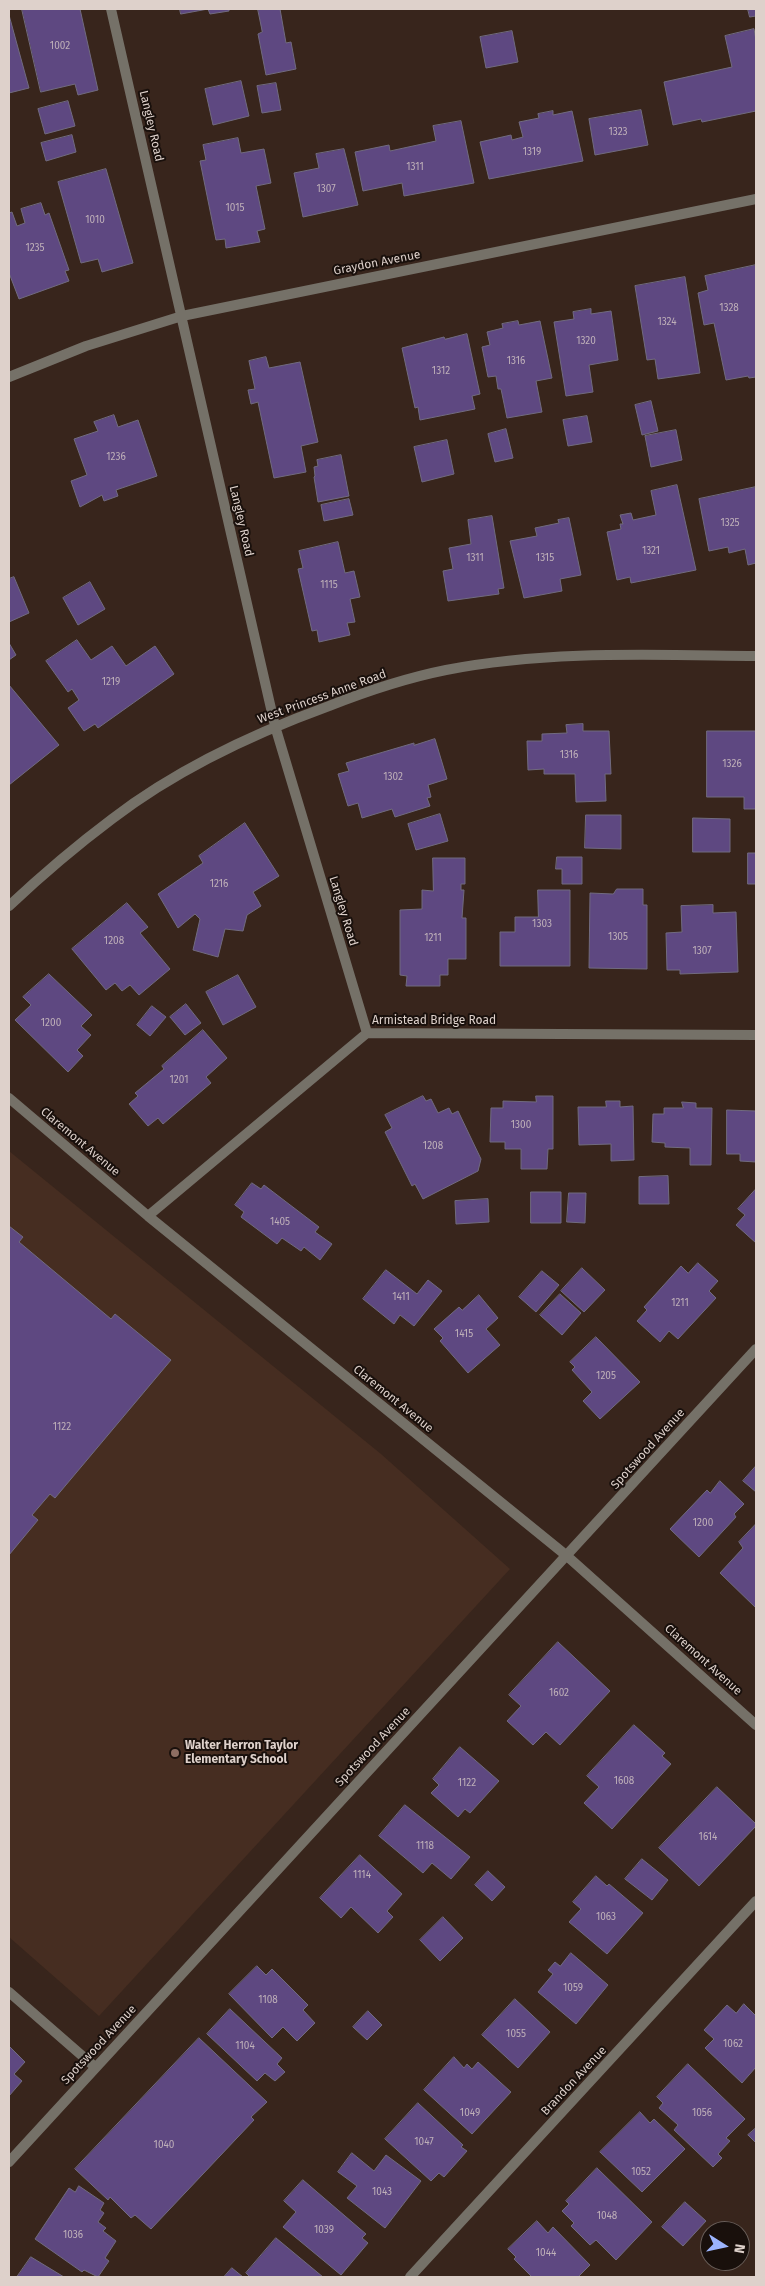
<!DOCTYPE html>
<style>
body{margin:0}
#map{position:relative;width:765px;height:2286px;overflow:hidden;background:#38251c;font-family:"Fira Sans",sans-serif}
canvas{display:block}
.frame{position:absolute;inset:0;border:10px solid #ded1cb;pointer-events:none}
.north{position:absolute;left:700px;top:2221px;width:50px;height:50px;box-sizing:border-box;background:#19100c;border:1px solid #685d58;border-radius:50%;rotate:100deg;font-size:14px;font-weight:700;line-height:20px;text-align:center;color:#ded1cb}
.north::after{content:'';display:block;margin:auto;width:18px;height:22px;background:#9cb4fd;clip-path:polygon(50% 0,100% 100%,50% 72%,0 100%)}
</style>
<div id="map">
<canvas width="765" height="2286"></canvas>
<div class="frame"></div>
<div class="north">N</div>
</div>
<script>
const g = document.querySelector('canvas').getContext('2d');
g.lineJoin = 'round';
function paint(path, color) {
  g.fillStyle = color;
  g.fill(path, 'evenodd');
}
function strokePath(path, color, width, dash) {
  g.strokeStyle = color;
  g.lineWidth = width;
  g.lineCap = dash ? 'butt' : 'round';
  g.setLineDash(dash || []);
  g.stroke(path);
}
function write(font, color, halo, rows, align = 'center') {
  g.font = font + ' "Fira Sans",sans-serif';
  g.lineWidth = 4;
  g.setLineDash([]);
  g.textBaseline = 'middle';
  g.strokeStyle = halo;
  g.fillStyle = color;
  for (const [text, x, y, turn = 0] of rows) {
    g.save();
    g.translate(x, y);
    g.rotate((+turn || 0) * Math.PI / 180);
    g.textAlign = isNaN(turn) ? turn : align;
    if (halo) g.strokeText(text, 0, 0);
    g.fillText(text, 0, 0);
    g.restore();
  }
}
paint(new Path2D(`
 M9,1151L381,1454L510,1569L99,2016L9,1937Z`), '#462d21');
const building = new Path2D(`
 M22,9H80L98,90L78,95L75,84L41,92Z
 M180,9H229V11L210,14L208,9L181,14Z
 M258,9H280L286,43L291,42L296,69L266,75L258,34L262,32Z
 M748,9H756V16L750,17Z
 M9,15L29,88L9,93Z
 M754,29L756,40V111L702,122L701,119L673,125L664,82L732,67L725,36Z
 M512,31L518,62L486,68L480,37Z
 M241,81L249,116L213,125L205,89Z
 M276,83L281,110L262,113L257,86Z
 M68,101L75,126L45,134L38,109Z
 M641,110L648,145L595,155L589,119Z
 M553,111V115L572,111L583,161L489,179L480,142L511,135L512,140L523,137L519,122L539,118L538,114Z
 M461,121L474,183L404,196L402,183L363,191L355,152L389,145L390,151L436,141L433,126Z
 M72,135L76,152L46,161L41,143Z
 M238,138L241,153L264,149L271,183L256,186L265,229L257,231L260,242L226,248L225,239L216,240L200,161L206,160L203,145Z
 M344,149L358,205L303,217L294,173L319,168L316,154Z
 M106,169L133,263L102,272L98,259L81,263L58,182Z
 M41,203L45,215L49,213L69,270L65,271L69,281L19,299L9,273V213L12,212L17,226L25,223L21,209Z
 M756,265V377L749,378L748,376L726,380L714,323L704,325L698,293L708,290L705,276Z
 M685,277L700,373L658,379L655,359L647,360L635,286Z
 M591,309V314L611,311L618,360L589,365L593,392L566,396L554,322L574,319L573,312Z
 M518,321L519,325L540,321L552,378L536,381L542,412L507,418L501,389H498L496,376L488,377L482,347L490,345L487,332L503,328L502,324Z
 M467,334L480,394L472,396L475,409L420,420L418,407L415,408L402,348L444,337L445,339Z
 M266,357L269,368L300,362L318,442L301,446L306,472L274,478L258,402L251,404L248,390L255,389L249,361Z
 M651,401L658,431L642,435L635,405Z
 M114,415L118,427L138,420L157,476L116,490L118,496L104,501L102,495L80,507L71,481L87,475L74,439L98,431L94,422Z
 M587,416L592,442L568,446L563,420Z
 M506,429L513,458L495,462L488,434Z
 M676,430L682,460L651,467L645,436Z
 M447,440L454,474L422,482L414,447Z
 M341,455L349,496L318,502L314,477L315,476L314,467L318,466L317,460Z
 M677,485L696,570L631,583L630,577L617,580L607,532L621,529L620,524H623L620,515L631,513L633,520L656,515L651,491Z
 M756,487V563L748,565L745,549L729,553L728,547L709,551L699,499Z
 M349,499L353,515L324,521L321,505Z
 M492,516L504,588L498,589L499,594L448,601L443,571L453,569L449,548L471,544L468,520Z
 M569,518L581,575L560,579L562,591L524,598L510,541L537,536L535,528L559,523L558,520Z
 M338,542L345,573L354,571L360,597L350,599L355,622L347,623L350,635L319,642L317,630L312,631L298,569L303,568L299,551Z
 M14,577L29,613L9,622V579Z
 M90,582L105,609L78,625L63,598Z
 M77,640L91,660L112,646L126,666L155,646L174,674L98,728L95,724L84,731L68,708L79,700L72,689L68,692L46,661Z
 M9,643L16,655L9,660Z
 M9,685L59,745L9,785Z
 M583,724V731H609L611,774H605L606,801L576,802L575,774H544V769L528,770L527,741H542V734L567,733L566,725Z
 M707,731H756V809H744V797H707Z
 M435,739L447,779L428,785L431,797L427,798L430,806L395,817L392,809L362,818L358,803L348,806L338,774L349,771L346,763L414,743V745Z
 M440,814L448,841L416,850L408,824Z
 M586,815H621V849L585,848Z
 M693,818L730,819V852H693Z
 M245,823L279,876L253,892L261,906L247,915L243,931L225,929L218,957L193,950L200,919L195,914L178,928L158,894L203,863L199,856Z
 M748,853H756V884H748Z
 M557,857H582V884H562V869H556Z
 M433,858H465V884H461V890H464L462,918H466V959H448V975H440V986H406L407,976L400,975V910L422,909V890L433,891Z
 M617,889H643V905H647V969L589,968L590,893L613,894Z
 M538,890H570V966H500V932H515V917H538Z
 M127,903L148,927L140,933L170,969L139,995L130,985L122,991L115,983L106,990L72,949Z
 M713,905V913L736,912L738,972L680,974V970H667L666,933L682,932L681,906Z
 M49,974L92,1015L81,1026L91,1035L77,1050L83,1056L68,1072L15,1020L31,1005L23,997Z
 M238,975L256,1007L223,1025L206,992Z
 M186,1004L201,1023L185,1035L170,1017Z
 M152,1006L166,1017L150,1036L137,1025Z
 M203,1030L227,1058L206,1077L211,1083L163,1124L158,1118L148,1126L129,1104L138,1096L135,1093L164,1069L162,1066Z
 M423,1096L426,1101L431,1099L438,1113L449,1108L452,1114L458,1111L481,1159L478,1171L423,1199L415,1184L412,1186L385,1132L392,1128L385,1115Z
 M536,1096H553V1149H548L547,1169H521V1149H505V1142H490L491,1108H503V1101L536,1102Z
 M606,1101H620V1107L633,1106L634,1160L611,1161V1144L579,1145L578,1107H606Z
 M682,1102L696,1103V1108H712L711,1165H690V1148L665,1147V1143L652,1142L653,1114H664V1108H683Z
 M727,1110L756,1111V1162L740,1161V1154H727Z
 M668,1176L669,1204H639V1177Z
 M252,1183L261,1189L264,1185L319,1227L315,1232L332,1244L320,1260L304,1247L301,1251L282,1238L277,1244L241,1217L244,1212L235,1205Z
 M756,1189V1243L736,1225L745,1215L738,1209Z
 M531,1192H561V1223H531Z
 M569,1193H586L585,1223L567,1222Z
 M488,1199L489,1222L456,1224L455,1201Z
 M9,1226L23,1237L19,1242L111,1319L115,1314L171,1360L55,1498L50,1494L32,1515L38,1520L9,1555Z
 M698,1263L718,1281L709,1291L716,1298L678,1339L669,1331L660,1342L637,1321L647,1310L644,1307L681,1266L688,1273Z
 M582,1268L605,1290L584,1312L561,1291Z
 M386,1270L417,1294L428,1280L442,1291L414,1326L400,1315L394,1324L363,1299Z
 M542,1271L559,1285L536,1312L519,1297Z
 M560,1294L581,1313L562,1335L540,1315Z
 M479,1295L498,1318L486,1329L500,1345L468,1373L440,1341L443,1338L434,1329L459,1307L462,1310Z
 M596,1337L640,1382L600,1419L583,1401L592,1392L572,1370L575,1367L570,1362Z
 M756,1466V1492L743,1481Z
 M720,1481L744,1504L734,1514L736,1517L699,1557L670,1529L707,1490L710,1493Z
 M756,1524V1608L720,1573L743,1548L739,1542Z
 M558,1642L610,1691L560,1745L546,1732L533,1745L507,1721L521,1706L509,1695Z
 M634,1725L665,1753L662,1756L671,1764L612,1829L584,1803L599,1787L587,1776Z
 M460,1747L499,1781L470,1813L465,1809L458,1817L431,1793L439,1785L433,1779Z
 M717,1787L756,1824V1826L699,1886L659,1848Z
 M405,1805L470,1857L451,1879L432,1863L423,1873L379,1836Z
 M360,1855L402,1894L387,1911L393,1917L378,1933L351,1907L341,1918L320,1898Z
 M642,1859L668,1880L652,1900L625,1879Z
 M488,1871L505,1887L492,1901L475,1885Z
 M596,1876L607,1886L609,1884L643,1913L607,1954L569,1922L581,1909L573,1902Z
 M443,1917L463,1938L440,1961L420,1940Z
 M571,1953L608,1985L576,2024L538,1992L553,1974L548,1970L555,1962L560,1966Z
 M257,1966L266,1975L272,1969L308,2005L303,2010L315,2023L297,2041L283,2027L272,2038L229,1994Z
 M515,1999L550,2032L518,2068L482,2035Z
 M744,2004L756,2016V2067L742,2083L705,2048L714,2039L704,2030L727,2005L736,2013Z
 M230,2009L282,2058L277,2064L285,2072L275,2081L265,2073L257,2081L207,2034Z
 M368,2011L382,2025L367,2040L353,2027Z
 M199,2038L267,2102L251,2117L254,2120L151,2229L135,2215L131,2218L110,2197L108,2200L75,2169Z
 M9,2046L25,2062L14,2074L22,2081L9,2096Z
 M454,2057L464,2068L467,2064L472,2069L478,2062L511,2092L472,2134L424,2090Z
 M688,2064L745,2119L726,2138L730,2141L718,2154L722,2158L713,2167L674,2130L678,2125L659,2108L663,2103L657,2097Z
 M418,2103L463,2145L461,2147L467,2151L444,2177L439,2173L431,2181L385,2139Z
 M640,2112L650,2123L654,2119L685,2149L642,2192L600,2152Z
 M756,2128V2143L748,2135Z
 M352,2153L374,2171L386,2155L421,2181L385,2228L347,2198L357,2186L338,2172Z
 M597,2168L652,2222L616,2260L596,2240L590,2245L571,2226L574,2223L562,2211L569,2204L566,2201Z
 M303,2180L366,2234L362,2238L368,2243L341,2275L283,2227L296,2212L284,2201Z
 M79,2186L104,2203L100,2210L104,2213L98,2222L106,2228L103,2231L116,2241L105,2258L109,2261L98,2277L84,2270L82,2272L35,2239L69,2188L75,2192Z
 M685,2202L706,2221L683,2246L662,2227Z
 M537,2221L548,2233L553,2227L590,2265L578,2277H532L514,2259L516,2257L508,2249Z
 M276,2238L323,2277H250L246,2273Z
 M31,2257L64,2277H17Z
 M232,2268L243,2277H224Z`);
paint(building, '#5e4881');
strokePath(building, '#716b7f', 1);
strokePath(new Path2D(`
 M111,9L275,726L367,1033
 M9,377L86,346L182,316L756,199
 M9,906C42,875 76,846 112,819C177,769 252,734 329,706C367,691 406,678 446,670C548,650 653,655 756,656
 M9,1098L148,1216L567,1556L756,1725
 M148,1216L367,1033L756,1035
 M9,1992L95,2067
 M9,2162L756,1349
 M410,2277L756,1901`), '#757168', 10);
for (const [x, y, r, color] of [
 [175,1753,5,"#8d6e63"]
]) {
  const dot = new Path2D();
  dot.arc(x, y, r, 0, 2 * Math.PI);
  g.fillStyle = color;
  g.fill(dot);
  strokePath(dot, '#19100c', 2);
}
write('10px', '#beafb8', null, [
 ["1002",60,46],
 ["1323",618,132],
 ["1319",532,152],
 ["1311",415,167],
 ["1307",326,189],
 ["1015",235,208],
 ["1010",95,220],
 ["1235",35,248],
 ["1328",729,308],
 ["1324",667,322],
 ["1320",586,341],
 ["1316",516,361],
 ["1312",441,371],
 ["1236",116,457],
 ["1325",730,523],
 ["1321",651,551],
 ["1311",475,558],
 ["1315",545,558],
 ["1115",329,585],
 ["1219",111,682],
 ["1316",569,755],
 ["1326",732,764],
 ["1302",393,777],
 ["1216",219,884],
 ["1303",542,924],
 ["1305",618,937],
 ["1211",433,938],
 ["1208",114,941],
 ["1307",702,951],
 ["1200",51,1023],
 ["1201",179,1080],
 ["1300",521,1125],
 ["1208",433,1146],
 ["1405",280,1222],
 ["1411",401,1297],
 ["1211",680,1303],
 ["1415",464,1334],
 ["1205",606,1376],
 ["1122",62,1427],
 ["1200",703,1523],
 ["1602",559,1693],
 ["1608",624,1781],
 ["1122",467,1783],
 ["1614",708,1837],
 ["1118",425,1846],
 ["1114",362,1875],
 ["1063",606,1917],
 ["1059",573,1988],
 ["1108",268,2000],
 ["1055",516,2034],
 ["1062",733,2044],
 ["1104",245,2046],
 ["1049",470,2113],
 ["1056",702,2113],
 ["1047",424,2142],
 ["1040",164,2145],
 ["1052",641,2172],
 ["1043",382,2192],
 ["1048",607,2216],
 ["1039",324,2230],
 ["1036",73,2235],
 ["1044",546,2253]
]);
write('12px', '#ded1cb', '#19100c', [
 ["Langley Road",151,126,77],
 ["Graydon Avenue",377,263,-11],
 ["Langley Road",241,521,77],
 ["West Princess Anne Road",322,697,-20],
 ["Langley Road",343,911,73],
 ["Armistead Bridge Road",434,1021],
 ["Claremont Avenue",80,1142,40],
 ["Claremont Avenue",393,1399,39],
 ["Spotswood Avenue",648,1449,-48],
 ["Claremont Avenue",703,1660,42],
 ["Spotswood Avenue",373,1747,-47],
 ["Spotswood Avenue",99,2045,-47],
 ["Brandon Avenue",574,2081,-47]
]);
write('bold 12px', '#ded1cb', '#19100c', [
 ["Walter Herron Taylor",185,1746],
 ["Elementary School",185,1760]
], 'left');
</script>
